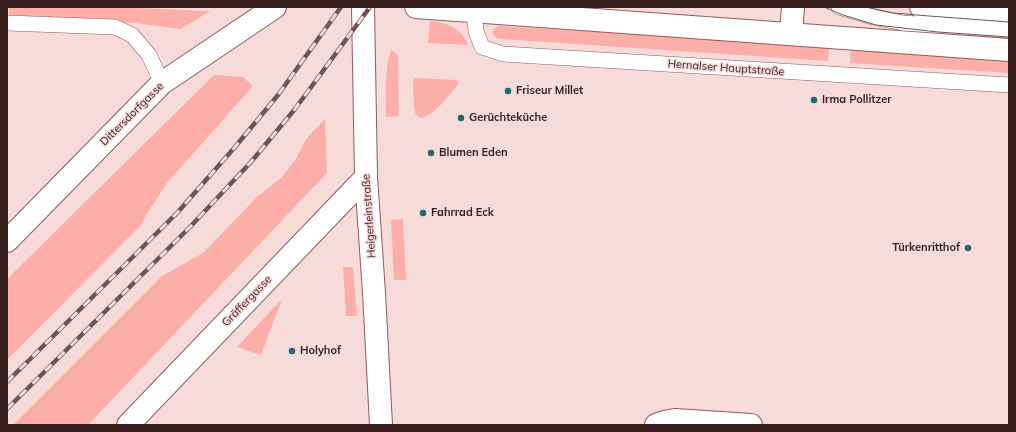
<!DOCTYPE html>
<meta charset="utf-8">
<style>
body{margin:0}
#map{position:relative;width:1016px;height:432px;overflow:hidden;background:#f6dbd9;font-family:Mulish,sans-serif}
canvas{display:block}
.frame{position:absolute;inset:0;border:8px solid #371f1e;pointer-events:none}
</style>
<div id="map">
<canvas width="1016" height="432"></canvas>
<div class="frame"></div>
</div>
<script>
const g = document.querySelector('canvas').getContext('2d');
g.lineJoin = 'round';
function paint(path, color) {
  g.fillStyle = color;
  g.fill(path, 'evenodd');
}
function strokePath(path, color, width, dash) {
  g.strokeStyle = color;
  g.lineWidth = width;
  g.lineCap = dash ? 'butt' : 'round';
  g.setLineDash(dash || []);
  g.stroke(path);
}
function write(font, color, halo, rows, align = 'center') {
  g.font = font + ' Mulish,sans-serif';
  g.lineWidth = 3;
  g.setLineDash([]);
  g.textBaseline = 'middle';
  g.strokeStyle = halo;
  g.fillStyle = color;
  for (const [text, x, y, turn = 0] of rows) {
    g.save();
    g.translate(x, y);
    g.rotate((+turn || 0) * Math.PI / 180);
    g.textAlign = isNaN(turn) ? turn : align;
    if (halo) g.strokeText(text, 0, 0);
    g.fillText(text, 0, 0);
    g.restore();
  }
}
paint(new Path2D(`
 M9,7H110L210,11L181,29L134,23L9,16Z
 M430,21C447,23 461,27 468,45L428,43Z
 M499,26L600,32L829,48L828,61L501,39C492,38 489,29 499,26Z
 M851,49L1009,60V73L850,63Z
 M391,50L396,53L398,56L399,116L386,117C386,95 384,71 391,50Z
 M214,75L243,77L253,86L167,183L148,212L141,225L7,360V279Z
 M415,78L456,80L458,83L456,87C446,98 436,114 421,118L416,115L414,109L413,81Z
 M325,119L327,173L88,425H13L162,276L203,253L257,197L282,177L296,159L306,139Z
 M403,219L406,280H394L391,220Z
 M343,267H353L357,316H346Z
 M282,299L261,355L237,347Z`), '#feaea9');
const lane = new Path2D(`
 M839,7L873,17L903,23L1009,30
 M474,11L476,31L482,47L503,54L1009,85
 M7,23L115,27L132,35L149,55L162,83`);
const street = new Path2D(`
 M366,177L374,293L381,425
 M656,425L664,422L675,420L751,425`);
const secondary = new Path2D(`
 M416,7L1009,50
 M921,7L1009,12
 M791,34L793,7
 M7,241L162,83L275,7
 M128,425L366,177L363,7`);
strokePath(lane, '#935b58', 16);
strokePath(street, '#935b58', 24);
strokePath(secondary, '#935b58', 24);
strokePath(lane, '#fff', 15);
strokePath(street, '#fff', 22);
strokePath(secondary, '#fff', 22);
strokePath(new Path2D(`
 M824,7L843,15L876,25L938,32L1009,37
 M866,7L893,13L929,16L1009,22`), '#6e5554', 1);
const rail = new Path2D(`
 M7,382L177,213L235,147L278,95L341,7
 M7,409L190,227L251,162L295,109L370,7`);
strokePath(rail, '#6e5554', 4.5);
strokePath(rail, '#f6dbd9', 3, [9]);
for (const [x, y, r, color] of [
 [508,91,4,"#1e6a70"],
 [814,100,4,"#1e6a70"],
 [461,118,4,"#1e6a70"],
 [431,153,4,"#1e6a70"],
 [423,213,4,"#1e6a70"],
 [968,248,4,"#1e6a70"],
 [292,351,4,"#1e6a70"]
]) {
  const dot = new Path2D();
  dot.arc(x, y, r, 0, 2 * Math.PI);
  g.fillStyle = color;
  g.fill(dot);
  strokePath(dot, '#f6dbd9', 1.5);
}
write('11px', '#371f1e', '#f6dbd9', [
 ["Hernalser Hauptstraße",726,68,4],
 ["Dittersdorfgasse",132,114,-45],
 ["Heigerleinstraße",369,216,-94],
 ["Gräffergasse",247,301,-46]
]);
write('bold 11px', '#371f1e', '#f6dbd9', [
 ["Friseur Millet",516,91],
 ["Irma Pollitzer",822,100],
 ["Gerüchteküche",469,118],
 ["Blumen Eden",439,153],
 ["Fahrrad Eck",431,213],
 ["Türkenritthof",960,248,"right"],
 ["Holyhof",300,351]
], 'left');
</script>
